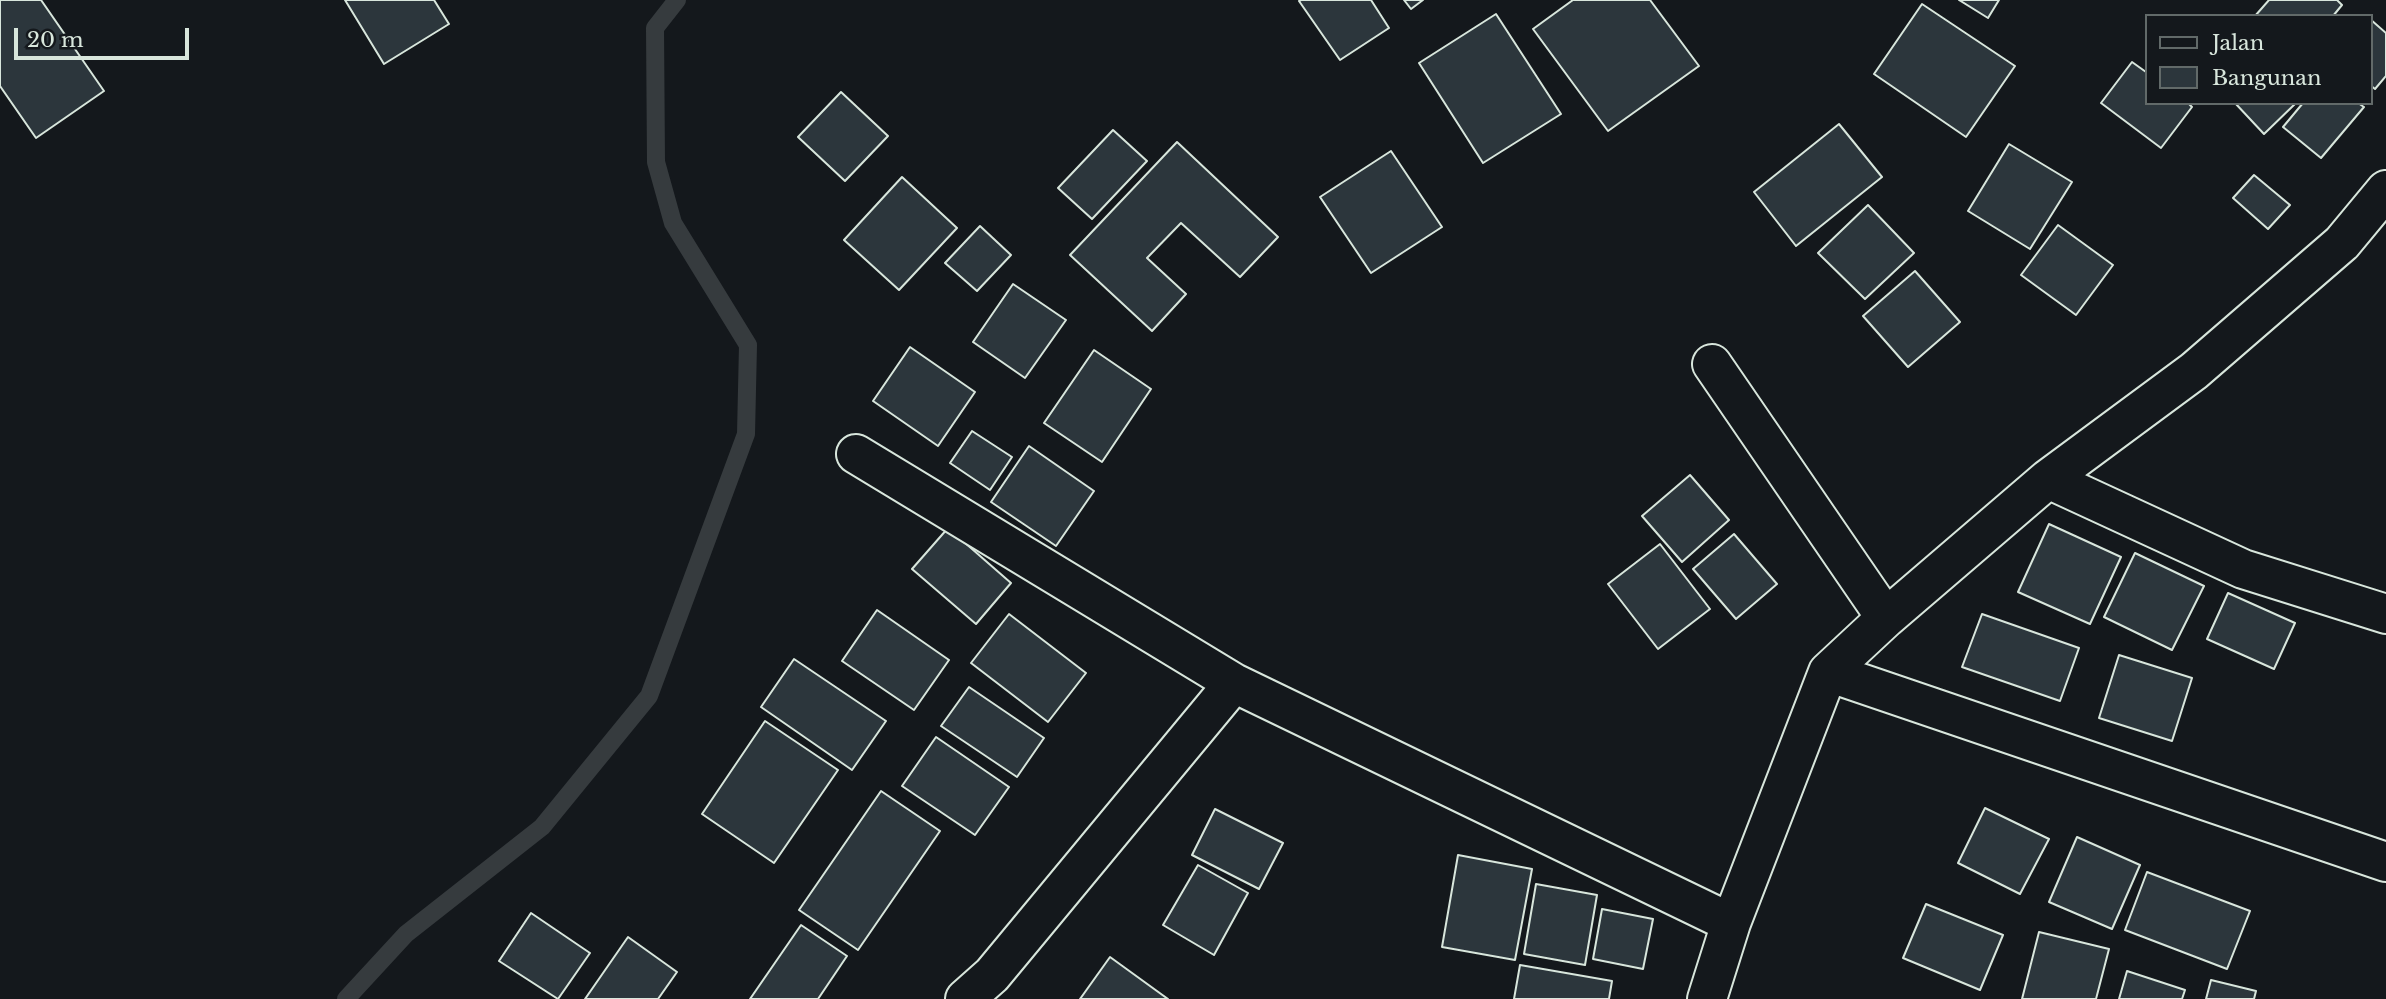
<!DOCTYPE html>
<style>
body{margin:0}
#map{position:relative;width:2386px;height:999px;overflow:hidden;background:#14181c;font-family:"Libre Baskerville",serif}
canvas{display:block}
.legend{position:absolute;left:2145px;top:14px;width:228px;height:91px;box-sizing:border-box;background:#14181c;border:2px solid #626a69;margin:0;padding:9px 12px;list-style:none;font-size:21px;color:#d8e6dc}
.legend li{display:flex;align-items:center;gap:14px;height:35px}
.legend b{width:35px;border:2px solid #626a69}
.scale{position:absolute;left:14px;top:28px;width:175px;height:32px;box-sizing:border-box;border:4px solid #d8e6dc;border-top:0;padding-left:9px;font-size:21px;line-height:24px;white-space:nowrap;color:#d8e6dc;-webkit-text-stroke:5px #14181c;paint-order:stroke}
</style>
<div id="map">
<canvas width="2386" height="999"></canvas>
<ul class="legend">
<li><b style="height:9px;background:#14181c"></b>Jalan</li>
<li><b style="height:19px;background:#2c363c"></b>Bangunan</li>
</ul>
<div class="scale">20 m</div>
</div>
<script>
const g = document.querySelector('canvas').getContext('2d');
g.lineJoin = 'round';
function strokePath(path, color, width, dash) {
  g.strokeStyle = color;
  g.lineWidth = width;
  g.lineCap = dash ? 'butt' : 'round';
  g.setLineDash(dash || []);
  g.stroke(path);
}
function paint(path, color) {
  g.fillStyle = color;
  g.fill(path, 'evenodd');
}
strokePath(new Path2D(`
 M346,999L406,934L542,827L649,696L746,434L748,345L673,223L656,162L655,28L677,0`), '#363b3e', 18);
const building = new Path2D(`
 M0,0H41L104,91L36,138L0,86Z
 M345,0H434L449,24L384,64Z
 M1301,0H1371L1389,28L1340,60L1299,1Z
 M1404,0H1423L1411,9Z
 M1573,0H1650L1699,66L1608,131L1533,29Z
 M1959,0H1999L1988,18Z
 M2269,0H2337L2342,5L2333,16H2255Z
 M1922,4L2015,66L1966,137L1874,74Z
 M1496,14L1561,114L1483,163L1419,63Z
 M2370,19L2386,33V76L2375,89L2370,85Z
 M2132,62L2146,72V103H2188L2192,107L2161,148L2101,103Z
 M841,92L888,136L845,181L798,137Z
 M2235,103H2296L2264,134Z
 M2303,103H2358L2364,107L2321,158L2283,127Z
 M1839,124L1882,177L1796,246L1754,192Z
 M1113,130L1147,161L1092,219L1058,188Z
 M1177,142L1278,237L1240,277L1181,223L1147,258L1186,294L1152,331L1070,255Z
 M2009,144L2072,182L2030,249L1968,211Z
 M1391,151L1442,227L1371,273L1320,197Z
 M2254,175L2290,205L2268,229L2233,198Z
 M902,177L957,228L899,290L844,240Z
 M1868,205L1914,253L1865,299L1818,253Z
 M2058,225L2113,265L2076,315L2021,275Z
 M980,226L1011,255L977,291L945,263Z
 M1915,271L1960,322L1908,367L1863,316Z
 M1013,284L1066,320L1025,378L973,342Z
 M910,347L975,392L938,446L873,401Z
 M1094,350L1151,389L1102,462L1044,423Z
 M972,431L1012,457L990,490L950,463Z
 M1029,446L1094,491L1056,546L991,502Z
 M1690,475L1729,520L1682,562L1642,516Z
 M2049,524L2121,557L2090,624L2018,592Z
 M948,528L1011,583L976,624L912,569Z
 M1734,534L1777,584L1736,619L1693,569Z
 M1660,544L1710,609L1658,649L1608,584Z
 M2135,553L2204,586L2172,650L2104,617Z
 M2228,593L2295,623L2274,669L2207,639Z
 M877,610L949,660L914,710L842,661Z
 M1009,614L1086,673L1048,722L971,663Z
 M1982,614L2079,648L2060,701L1962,667Z
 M2119,655L2192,678L2172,741L2099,718Z
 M794,659L886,721L852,770L761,707Z
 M969,687L1044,738L1017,777L941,726Z
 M765,721L838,770L774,863L702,814Z
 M936,737L1009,787L975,835L902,786Z
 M881,791L940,831L858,950L799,910Z
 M1985,808L2049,839L2020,894L1958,863Z
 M1215,809L1283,843L1259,889L1192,855Z
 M2077,837L2140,865L2112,929L2049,902Z
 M1458,855L1532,869L1515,960L1442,947Z
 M1198,865L1248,893L1214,955L1163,925Z
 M2147,872L2250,911L2227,969L2125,930Z
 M1536,884L1597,895L1585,965L1524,954Z
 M1926,904L2003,935L1980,990L1903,958Z
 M1602,909L1653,919L1643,969L1593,959Z
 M531,913L590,953L558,999L499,961Z
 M801,925L847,956L818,999H750Z
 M2039,932L2109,949L2096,999H2022Z
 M628,937L677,972L658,999H585Z
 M1110,957L1168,999H1080Z
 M1520,965L1612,981L1609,999H1514Z
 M2127,971L2185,990L2182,999H2119Z
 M2211,980L2256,991L2254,999H2206Z`);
paint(building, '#2c363c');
strokePath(building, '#d8e6dc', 2);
const street = new Path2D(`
 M1712,364L1886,618
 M856,454L1234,683L1731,923
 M2048,479L2243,569L2386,614
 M1828,672L2386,862
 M965,999L992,975L1234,683
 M1707,999L1731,923L1828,672L1886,618L2048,479L2194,371L2342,243L2386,190`);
strokePath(street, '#d8e6dc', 42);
strokePath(street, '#14181c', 38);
</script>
